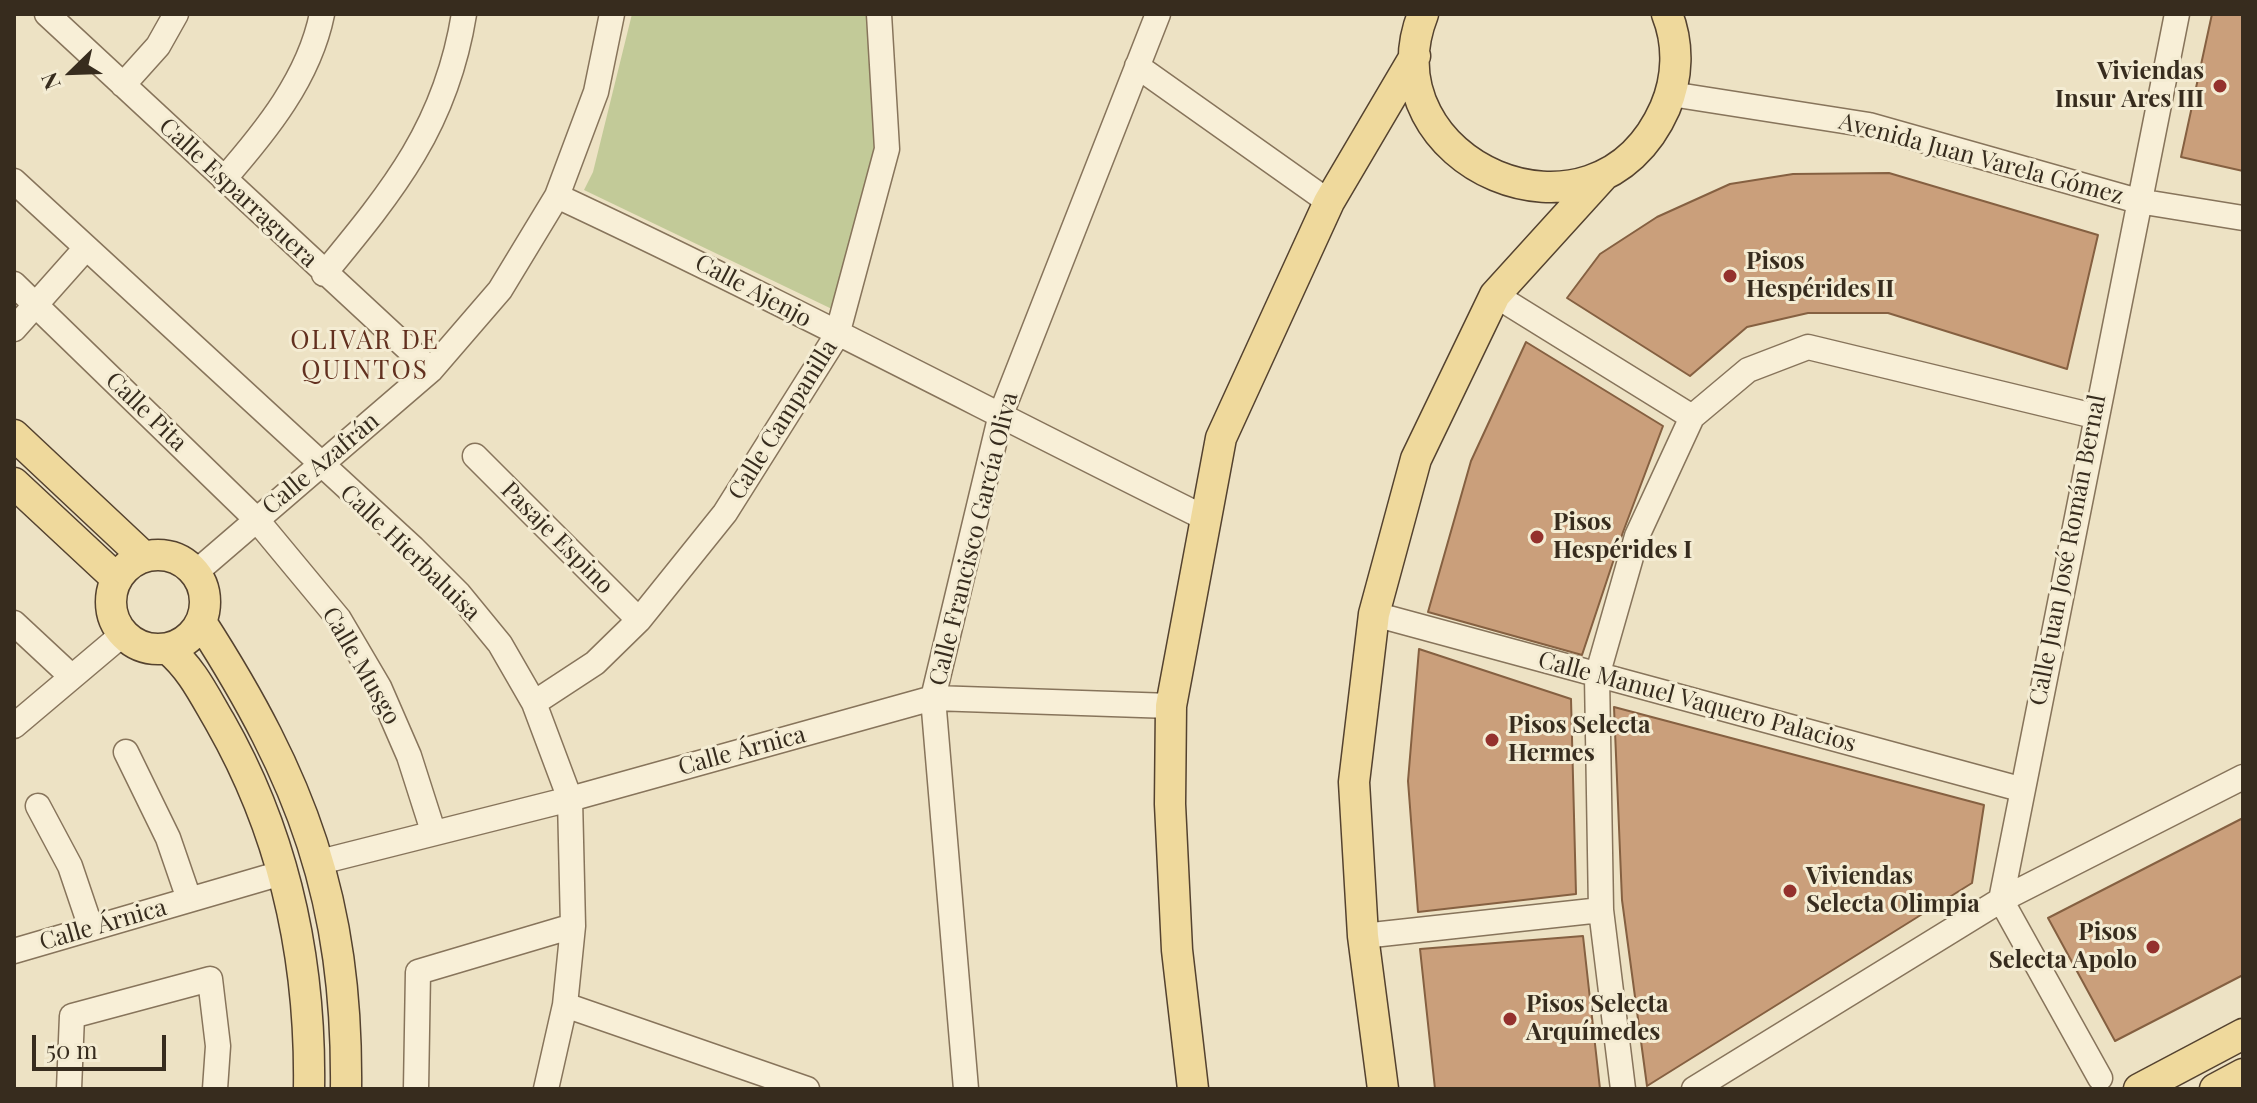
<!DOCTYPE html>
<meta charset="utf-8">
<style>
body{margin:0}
#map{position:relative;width:2257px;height:1103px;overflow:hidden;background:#ede2c4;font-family:"Playfair Display",serif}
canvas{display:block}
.frame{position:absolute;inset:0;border:16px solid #372c1e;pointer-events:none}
.north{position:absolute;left:32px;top:32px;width:80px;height:80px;-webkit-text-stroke:6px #f4ecd3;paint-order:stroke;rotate:247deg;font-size:22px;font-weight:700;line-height:32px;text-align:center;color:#372c1e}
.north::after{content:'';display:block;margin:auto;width:28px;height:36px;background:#372c1e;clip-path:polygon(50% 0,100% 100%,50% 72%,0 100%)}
.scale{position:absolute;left:32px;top:1035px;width:134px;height:36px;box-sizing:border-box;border:4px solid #372c1e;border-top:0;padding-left:10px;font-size:24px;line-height:28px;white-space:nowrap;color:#372c1e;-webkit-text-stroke:6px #f4ecd3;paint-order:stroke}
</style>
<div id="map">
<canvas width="2257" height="1103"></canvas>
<div class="frame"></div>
<div class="north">N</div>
<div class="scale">50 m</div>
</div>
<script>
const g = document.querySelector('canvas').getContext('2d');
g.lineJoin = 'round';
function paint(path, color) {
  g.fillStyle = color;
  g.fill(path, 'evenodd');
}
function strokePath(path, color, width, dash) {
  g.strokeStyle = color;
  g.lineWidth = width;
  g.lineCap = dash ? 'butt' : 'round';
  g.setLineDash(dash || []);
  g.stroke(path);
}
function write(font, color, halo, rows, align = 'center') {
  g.font = font + ' "Playfair Display",serif';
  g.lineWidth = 6;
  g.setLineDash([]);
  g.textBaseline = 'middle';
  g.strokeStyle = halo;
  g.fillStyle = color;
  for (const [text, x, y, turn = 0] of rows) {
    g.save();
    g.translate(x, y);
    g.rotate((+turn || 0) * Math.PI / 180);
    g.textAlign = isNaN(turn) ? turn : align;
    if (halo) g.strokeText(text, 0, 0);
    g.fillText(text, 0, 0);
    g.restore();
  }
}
paint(new Path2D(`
 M632,14H866L876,147L834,310L584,190L593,172Z`), '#c2ca98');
const building = new Path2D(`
 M2212,14H2243V171L2181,157Z
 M1889,173L2098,235L2067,369L1888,313H1808L1747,327L1690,376L1567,298L1600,254L1657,217L1730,184L1793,174Z
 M1526,342L1663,426L1623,532L1582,655L1428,612L1471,461Z
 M1419,649L1571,699L1576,894L1418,912L1408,781Z
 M1614,707L1984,805L1972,883L1647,1086L1622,900Z
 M2243,818V975L2115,1041L2048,918Z
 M1583,936L1600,1089H1435L1420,949Z`);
paint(building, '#ca9f7b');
strokePath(building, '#856041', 2);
const minor = new Path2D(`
 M47,14L431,370
 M1137,66L1329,202
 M123,85L158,46L176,14
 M1671,94L1869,125L2138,201L2243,218
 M224,179C266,131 309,78 322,14
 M14,181L413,548L459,594L500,644L534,703L570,799L573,926L565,1005L546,1089
 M557,196C775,298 989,411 1205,518
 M324,274C394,189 446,126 464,14
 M14,284L256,519L339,619L379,687L409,756L433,831
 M1495,295L1692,417
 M14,329L86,248
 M475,456L639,620
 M195,573L431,370L500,290L557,196L596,92L612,14
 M1374,614L2020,789
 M14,623L72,677
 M534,703L595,663L639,620L725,513L837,335L887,149L879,14
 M14,726L123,634
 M126,752L168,838L189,899
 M38,806L70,866L91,928
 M320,862L570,799L933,698L1171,706
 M1363,936L1601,910
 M14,951L285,872
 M565,1005L807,1089
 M2100,1078L2001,900L2177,14
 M69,1089L72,1016L210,979L218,1046L215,1089
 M416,1089L418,972L573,926
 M966,1089L933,698L1001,414L1158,14
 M1623,1089L1601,910L1597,676L1637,536L1692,417L1748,370L1808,347L2094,416
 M1694,1089L2001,900L2243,777`);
const major = new Path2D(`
 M1423,14C1365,162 1595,266 1665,108C1678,78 1679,44 1667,14
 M14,435L144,557
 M14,483L117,579
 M111 602a47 47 0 1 1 94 0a47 47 0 1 1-94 0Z
 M201,622C302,779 348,900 346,1089
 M168,649C192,669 204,695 220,722C285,836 311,959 309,1089
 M1193,1089L1177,950L1170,804L1171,706L1221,438L1329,202L1415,56
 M1383,1089L1363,936L1354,782L1374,614L1416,459L1495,295L1604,175
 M2139,1089L2243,1034
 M2215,1089L2243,1074`);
strokePath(minor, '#87745b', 27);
strokePath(major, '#54422f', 33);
strokePath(minor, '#f8efd7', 24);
strokePath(major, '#efd99c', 30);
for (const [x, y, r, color] of [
 [2220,86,8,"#94312d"],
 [1730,276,8,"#94312d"],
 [1537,537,8,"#94312d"],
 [1492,740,8,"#94312d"],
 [1790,891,8,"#94312d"],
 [2153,947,8,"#94312d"],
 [1510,1019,8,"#94312d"]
]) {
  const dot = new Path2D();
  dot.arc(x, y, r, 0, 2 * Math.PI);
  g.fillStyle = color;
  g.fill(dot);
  strokePath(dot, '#f4ecd3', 3);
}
write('bold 24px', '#372c1e', '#f4ecd3', [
 ["Viviendas",2204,72,"right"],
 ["Insur Ares III",2204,100,"right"],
 ["Pisos",1746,262],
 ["Hespérides II",1746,290],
 ["Pisos",1553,523],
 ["Hespérides I",1553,551],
 ["Pisos Selecta",1508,726],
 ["Hermes",1508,754],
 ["Viviendas",1806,877],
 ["Selecta Olimpia",1806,905],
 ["Pisos",2137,933,"right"],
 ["Selecta Apolo",2137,961,"right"],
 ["Pisos Selecta",1526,1005],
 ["Arquímedes",1526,1033]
], 'left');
write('24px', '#372c1e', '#f4ecd3', [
 ["Avenida Juan Varela Gómez",1981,159,15],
 ["Calle Esparraguera",238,193,43],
 ["Calle Ajenjo",753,291,28],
 ["Calle Pita",146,412,44],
 ["Calle Campanilla",783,420,-58],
 ["Calle Azafrán",321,464,-40],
 ["Pasaje Espino",557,538,45],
 ["Calle Francisco García Oliva",974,539,-76],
 ["Calle Juan José Román Bernal",2068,550,-79],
 ["Calle Hierbaluisa",410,553,44],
 ["Calle Musgo",361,666,60],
 ["Calle Manuel Vaquero Palacios",1697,702,15],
 ["Calle Árnica",742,751,-15],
 ["Calle Árnica",103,925,-16]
]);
g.letterSpacing = '2px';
write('26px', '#62301f', '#f4ecd3', [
 ["OLIVAR DE",365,341],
 ["QUINTOS",365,371]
]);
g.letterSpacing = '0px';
</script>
